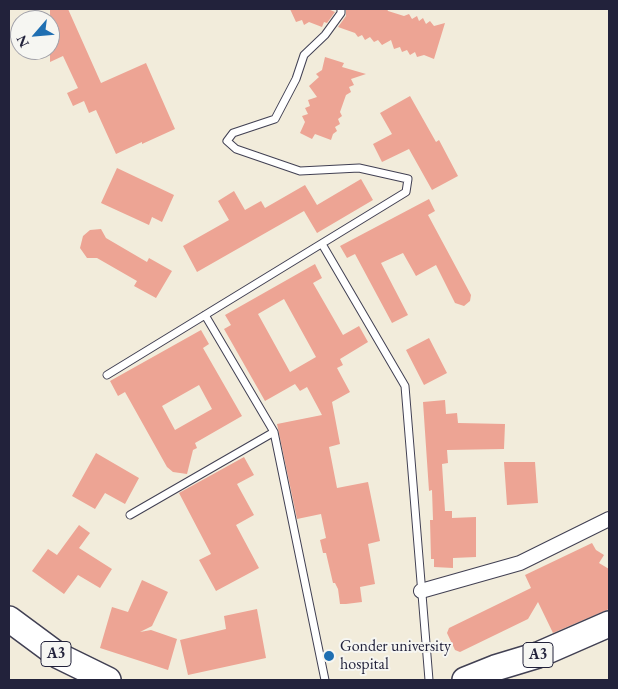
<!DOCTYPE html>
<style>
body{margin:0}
#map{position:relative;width:618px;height:689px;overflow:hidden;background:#f2ecdb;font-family:"EB Garamond",serif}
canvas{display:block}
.frame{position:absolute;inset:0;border:10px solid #22223b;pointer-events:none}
.north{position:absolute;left:10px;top:10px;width:50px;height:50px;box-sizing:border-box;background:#f6f6f2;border:1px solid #a1a1a9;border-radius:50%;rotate:243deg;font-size:14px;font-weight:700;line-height:20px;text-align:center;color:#22223b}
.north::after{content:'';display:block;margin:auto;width:18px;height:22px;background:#1f6fb2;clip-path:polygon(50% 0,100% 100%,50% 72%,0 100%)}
</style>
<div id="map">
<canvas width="618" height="689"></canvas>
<div class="frame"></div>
<div class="north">N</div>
</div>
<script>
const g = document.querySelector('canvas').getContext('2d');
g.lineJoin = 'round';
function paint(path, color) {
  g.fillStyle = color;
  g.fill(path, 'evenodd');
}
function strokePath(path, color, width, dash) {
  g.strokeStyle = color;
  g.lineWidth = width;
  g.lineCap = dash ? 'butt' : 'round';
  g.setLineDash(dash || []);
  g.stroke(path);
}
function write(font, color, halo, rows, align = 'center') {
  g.font = font + ' "EB Garamond",serif';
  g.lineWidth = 4;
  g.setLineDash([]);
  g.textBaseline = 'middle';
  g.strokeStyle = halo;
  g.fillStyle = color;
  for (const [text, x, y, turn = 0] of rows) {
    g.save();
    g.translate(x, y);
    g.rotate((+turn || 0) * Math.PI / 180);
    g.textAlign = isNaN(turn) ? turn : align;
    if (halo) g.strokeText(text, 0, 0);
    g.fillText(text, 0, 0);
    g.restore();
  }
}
paint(new Path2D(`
 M50,9H68L101,83L146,63L175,129L142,144V142L116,154L96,110L89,113L84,101L73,106L67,93L78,88L63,56L50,62Z
 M290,9H328L335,12L327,23L324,22L322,27L309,22L304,25L302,20L296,22Z
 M346,9H387L388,11L404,16L409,14L412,19L417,16L419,21L423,18L426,24L430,21L434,26L445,23L434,59L424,55L417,57L415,52L410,55L407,50L402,52L400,47L394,49L391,40L382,45L378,40L374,42L370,37L365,40L362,35L358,37L355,33L338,27L346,16Z
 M325,57L344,63L342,67L366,74L351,79L354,85L349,87L351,92L346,95L340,112L342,116L338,119L340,124L335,127L337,131L333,134L331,140L315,134L312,139L300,133L305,122L302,116L308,114L305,108L310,106L308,100L317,97L309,86L319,77L316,74L322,70Z
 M410,96L436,142L439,140L458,176L432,190L409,149L382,162L373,144L392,134L380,113Z
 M117,168L174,195L162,222L152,217L149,225L101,203Z
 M361,179L373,200L317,233L304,211L197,272L183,246L229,220L218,201L234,191L245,210L261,201L265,208L305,185L317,205Z
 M429,199L435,211L428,215L471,295L470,301L464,306L455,303L436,265L416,276L403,253L381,263L408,315L392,323L355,254L347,258L340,246Z
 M101,229L106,238L147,262L149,258L172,271L156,298L134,286L137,281L97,258H87L80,248L83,236L90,230Z
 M315,264L322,278L313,283L343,335L359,326L368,342L340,359L343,365L337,368L350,392L332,402L340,444L329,447L337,488L368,482L380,541L368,544L375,584L360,587L362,602L346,604H340L338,589L335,583H333L326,553H323L320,540L326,538L321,514L297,519L277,424L322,415L307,387L300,391L295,384L265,401L224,329L231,325L225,315ZM284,299L316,357L290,372L258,314Z
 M201,330L209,344L203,348L242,416L195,443L197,448L193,450L187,474L173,472L167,467L125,392L118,396L110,381ZM199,385L212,409L175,430L162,406Z
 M429,338L447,373L424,385L406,350Z
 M445,400L446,414L457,413L458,423L505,424L504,449L447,450L448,463L442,464L445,511H452V518L476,517V557L453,558V568L434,567V559H431L430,520H433L432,490L429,491L423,402Z
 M96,453L139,478L125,504L105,493L95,509L72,496Z
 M244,457L254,475L237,484L254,515L236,525L259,568L216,591L199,560L211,554L179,493Z
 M504,462H535L538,503L507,505Z
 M79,525L90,533L79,548L112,569L100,588L78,575L64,594L32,571L48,549L57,555Z
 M592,543L596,550L604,555L599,563L609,569V609L553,633L538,602L528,619L460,652L455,650L447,633L449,628L531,588L525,575Z
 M142,580L168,592L152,626L140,632L151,630L177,639L168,670L100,648L112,607L128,612Z
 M257,609L266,658L188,675L180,640L226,629L224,616Z`), '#eda494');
const lane = new Path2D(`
 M322,244L405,386L429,680
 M205,315L274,432L325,680
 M107,375L406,192L408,179L359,168L300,171L236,149L227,141L233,133L275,119L296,79L304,55L325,35L341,13V9
 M130,515L274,432`);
const street = new Path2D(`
 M421,591L520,563L609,519`);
const highway = new Path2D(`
 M9,619L59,656L108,680
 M465,680L495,668L538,655L609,624`);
strokePath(lane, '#414053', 9);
strokePath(street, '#414053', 16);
strokePath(highway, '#414053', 28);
strokePath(lane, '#fff', 7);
strokePath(street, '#fff', 14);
strokePath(highway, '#fff', 25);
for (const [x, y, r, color] of [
 [329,656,6,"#1f6fb2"]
]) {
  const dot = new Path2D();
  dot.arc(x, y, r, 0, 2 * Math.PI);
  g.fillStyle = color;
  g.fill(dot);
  strokePath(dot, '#f6f6f2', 2);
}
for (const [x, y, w] of [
 [56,654,30],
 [538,655,30]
]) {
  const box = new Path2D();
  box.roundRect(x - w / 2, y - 12.5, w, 25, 4);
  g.fillStyle = '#f6f6f2';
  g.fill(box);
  strokePath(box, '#22223b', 1);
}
write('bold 15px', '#22223b', null, [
 ["A3",56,654],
 ["A3",538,655]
]);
write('16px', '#22223b', '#f6f6f2', [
 ["Gonder university",340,647],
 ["hospital",340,665]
], 'left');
</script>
